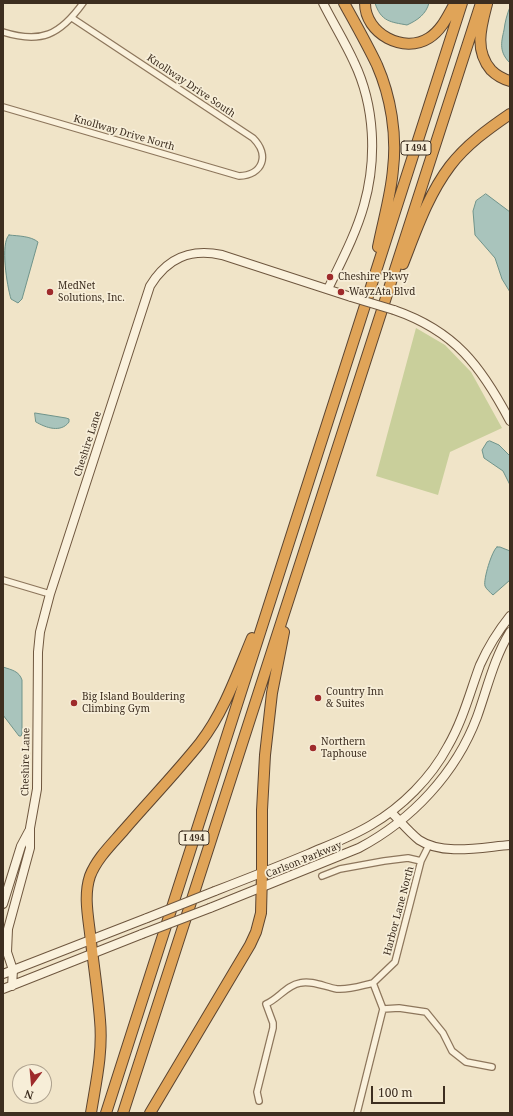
<!DOCTYPE html>
<style>
body{margin:0}
#map{position:relative;width:513px;height:1116px;overflow:hidden;background:#f0e4c8;font-family:"Noto Serif",serif}
canvas{display:block}
.frame{position:absolute;inset:0;border:4px solid #3d2e20;pointer-events:none}
.north{position:absolute;left:12px;top:1064px;width:40px;height:40px;box-sizing:border-box;background:#f7eed8;border:1px solid #ada18e;border-radius:50%;rotate:196deg;font-size:11px;font-weight:700;line-height:16px;text-align:center;color:#3d2e20}
.north::after{content:'';display:block;margin:auto;width:14px;height:18px;background:#9e2a2b;clip-path:polygon(50% 0,100% 100%,50% 72%,0 100%)}
.scale{position:absolute;left:371px;top:1086px;width:74px;height:18px;box-sizing:border-box;border:2px solid #3d2e20;border-top:0;padding-left:5px;font-size:12px;line-height:14px;white-space:nowrap;color:#3d2e20;-webkit-text-stroke:3px #f7eed8;paint-order:stroke}
</style>
<div id="map">
<canvas width="513" height="1116"></canvas>
<div class="frame"></div>
<div class="north">N</div>
<div class="scale">100 m</div>
</div>
<script>
const g = document.querySelector('canvas').getContext('2d');
g.lineJoin = 'round';
function paint(path, color) {
  g.fillStyle = color;
  g.fill(path, 'evenodd');
}
function strokePath(path, color, width, dash) {
  g.strokeStyle = color;
  g.lineWidth = width;
  g.lineCap = dash ? 'butt' : 'round';
  g.setLineDash(dash || []);
  g.stroke(path);
}
function write(font, color, halo, rows, align = 'center') {
  g.font = font + ' "Noto Serif",serif';
  g.lineWidth = 3.5;
  g.setLineDash([]);
  g.textBaseline = 'middle';
  g.strokeStyle = halo;
  g.fillStyle = color;
  for (const [text, x, y, turn = 0] of rows) {
    g.save();
    g.translate(x, y);
    g.rotate((+turn || 0) * Math.PI / 180);
    g.textAlign = isNaN(turn) ? turn : align;
    if (halo) g.strokeText(text, 0, 0);
    g.fillText(text, 0, 0);
    g.restore();
  }
}
paint(new Path2D(`
 M416,328L445,345L471,372L502,428L450,452L438,495L376,476Z`), '#c9cf9b');
const water = new Path2D(`
 M375,3H429C426,14 418,20 407,25C391,22 381,22 375,3Z
 M510,7V63C499,52 501,43 504,30C505,22 507,14 510,7Z
 M486,194L510,212V292L502,279L495,258L475,235L473,211L476,201Z
 M9,235C18,236 31,236 38,242L22,299L18,303L11,299C7,286 0,243 9,235Z
 M35,413L66,418L69,419V422C61,433 46,428 36,422Z
 M490,441L499,445L510,456V485L503,471L484,458L482,450L487,442Z
 M497,547H500L510,551V580L493,595C490,592 486,589 485,586C483,580 492,550 497,547Z
 M3,667C12,670 19,671 22,680V733L21,736H19L3,715Z`);
paint(water, '#a9c4bc');
strokePath(water, '#6f938a', 1);
const street = new Path2D(`
 M3,32C41,44 60,35 83,3
 M3,107L239,176C263,175 270,155 253,138L72,18
 M3,580L50,594
 M322,876L340,869L384,861L408,858L421,861
 M383,1009L399,1008L426,1012L443,1033L452,1051L466,1062L492,1067
 M259,1101L257,1092L273,1028V1023L266,1004C278,999 287,985 300,983C312,980 325,987 337,989C350,990 360,986 373,983
 M357,1113L383,1009L373,983L395,962L421,861L429,845`);
const secondary = new Path2D(`
 M323,3C333,23 345,42 354,62C375,106 377,159 364,205C356,234 341,262 328,289
 M394,310C455,331 481,366 510,421
 M391,812C400,821 409,832 419,840C443,856 483,847 510,845
 M215,891C246,879 277,867 308,854C329,845 351,837 371,825C402,807 431,778 448,746C463,720 470,692 480,665C488,647 498,631 510,616
 M3,904L21,846L29,831
 M210,908L359,848C412,820 456,773 477,717C487,689 494,658 510,632
 M3,974L147,918
 M12,986L13,970L7,952L8,929L27,859L30,848V828L37,789L38,652L40,632L50,594L150,286C167,258 190,248 222,255L351,297
 M3,989L142,934`);
const highway = new Path2D(`
 M344,3C355,23 367,44 377,65C391,97 397,135 393,169C391,195 383,221 378,247
 M365,3C365,34 404,54 429,38C442,30 448,15 455,3
 M487,4C481,27 474,50 491,70C496,75 503,79 510,81
 M403,264C416,231 428,195 450,166C466,145 488,129 510,114
 M91,1113C96,1082 103,1052 100,1020C98,994 94,968 91,942C89,920 83,897 90,876C97,858 112,844 124,830C149,801 176,773 200,743C224,712 237,674 252,638
 M106,1113L462,3
 M123,1113L481,3
 M150,1113L250,945L256,932L261,913L262,873V810L265,755L272,693L284,632`);
strokePath(street, '#8d765c', 8);
strokePath(secondary, '#6f573f', 10);
strokePath(highway, '#5b4430', 12);
strokePath(street, '#faf1dc', 5.5);
strokePath(secondary, '#faf1dc', 8);
strokePath(highway, '#e0a458', 10);
const secondaryBridge = new Path2D(`
 M351,297L394,310
 M147,918L215,891
 M142,934L210,908`);
strokePath(secondaryBridge, '#6f573f', 10, []);
strokePath(secondaryBridge, '#faf1dc', 8);
for (const [x, y, r, color] of [
 [330,277,4,"#9e2a2b"],
 [50,292,4,"#9e2a2b"],
 [341,292,4,"#9e2a2b"],
 [318,698,4,"#9e2a2b"],
 [74,703,4,"#9e2a2b"],
 [313,748,4,"#9e2a2b"]
]) {
  const dot = new Path2D();
  dot.arc(x, y, r, 0, 2 * Math.PI);
  g.fillStyle = color;
  g.fill(dot);
  strokePath(dot, '#f7eed8', 1.5);
}
for (const [x, y, w] of [
 [416,148,30],
 [194,838,30]
]) {
  const box = new Path2D();
  box.roundRect(x - w / 2, y - 7, w, 14, 3);
  g.fillStyle = '#f7eed8';
  g.fill(box);
  strokePath(box, '#3d2e20', 1);
}
write('bold 9px', '#3d2e20', null, [
 ["I 494",416,148],
 ["I 494",194,838]
]);
write('10px', '#3d2e20', '#f7eed8', [
 ["Knollway Drive South",191,86,34],
 ["Knollway Drive North",124,133,16],
 ["Cheshire Lane",88,444,-72],
 ["Cheshire Lane",26,762,-89],
 ["Carlson Parkway",304,860,-22],
 ["Harbor Lane North",399,911,-75]
]);
write('10px', '#3d2e20', '#f7eed8', [
 ["Cheshire Pkwy",338,277],
 ["MedNet",58,286],
 ["Solutions, Inc.",58,298],
 ["WayzAta Blvd",349,292],
 ["Country Inn",326,692],
 ["& Suites",326,704],
 ["Big Island Bouldering",82,697],
 ["Climbing Gym",82,709],
 ["Northern",321,742],
 ["Taphouse",321,754]
], 'left');
</script>
